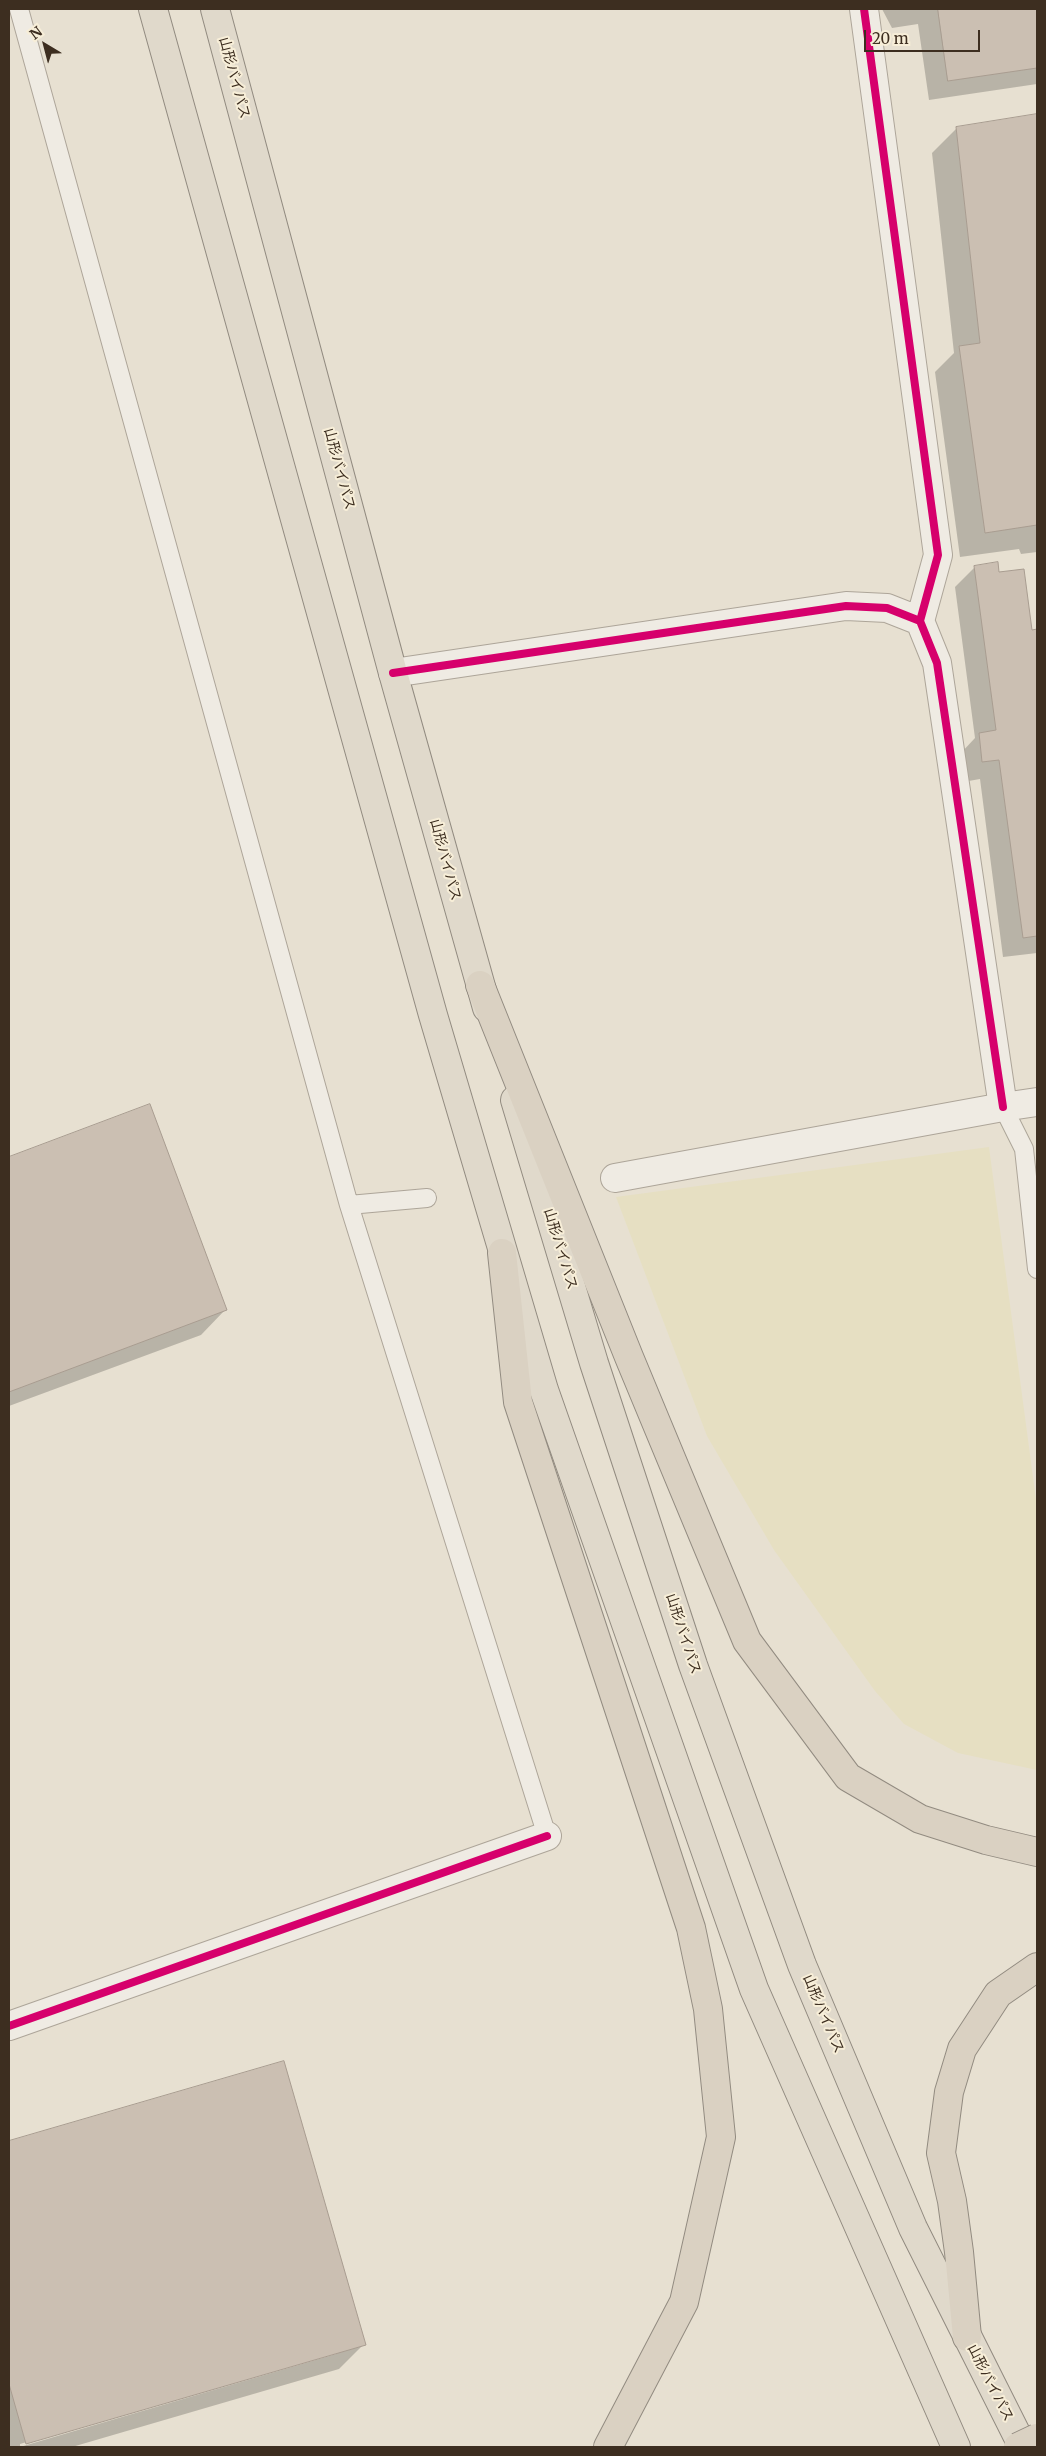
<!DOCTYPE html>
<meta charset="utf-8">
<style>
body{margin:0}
#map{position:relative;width:1046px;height:2456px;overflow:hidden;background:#e7e0d1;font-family:Merriweather,serif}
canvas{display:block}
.frame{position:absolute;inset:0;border:10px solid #3d2e20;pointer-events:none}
.north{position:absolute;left:20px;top:20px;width:50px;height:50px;-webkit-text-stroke:4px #f7eed8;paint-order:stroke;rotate:323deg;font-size:14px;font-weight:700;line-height:20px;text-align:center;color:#3d2e20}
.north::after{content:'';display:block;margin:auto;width:18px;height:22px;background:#3d2e20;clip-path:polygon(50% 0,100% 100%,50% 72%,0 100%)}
.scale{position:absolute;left:864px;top:30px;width:116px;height:22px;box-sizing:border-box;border:2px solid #3d2e20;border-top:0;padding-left:6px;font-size:15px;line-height:18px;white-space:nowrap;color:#3d2e20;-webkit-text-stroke:4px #f7eed8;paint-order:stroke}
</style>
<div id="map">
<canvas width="1046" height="2456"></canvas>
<div class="frame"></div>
<div class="north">N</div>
<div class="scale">20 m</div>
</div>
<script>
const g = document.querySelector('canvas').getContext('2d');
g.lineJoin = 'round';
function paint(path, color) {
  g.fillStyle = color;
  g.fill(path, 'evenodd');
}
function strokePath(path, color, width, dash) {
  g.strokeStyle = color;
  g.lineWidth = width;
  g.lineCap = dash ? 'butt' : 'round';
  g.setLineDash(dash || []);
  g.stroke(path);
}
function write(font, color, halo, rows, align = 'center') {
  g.font = font + ' Merriweather,"Noto Sans JP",serif';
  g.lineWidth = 4;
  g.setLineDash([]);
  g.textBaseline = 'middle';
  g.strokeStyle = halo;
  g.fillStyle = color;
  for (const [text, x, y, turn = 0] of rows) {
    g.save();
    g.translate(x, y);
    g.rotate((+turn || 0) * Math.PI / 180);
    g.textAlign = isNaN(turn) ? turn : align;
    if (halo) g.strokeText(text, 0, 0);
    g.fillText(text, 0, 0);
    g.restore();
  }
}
paint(new Path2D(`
 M989,1147L1037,1507V1770L958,1753L904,1724L875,1691L774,1550L707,1436L616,1197Z`), '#e6dfc2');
paint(new Path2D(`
 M882,9H1037V84L929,100L918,24L892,28Z
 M1037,115V552L1021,554L1019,549L960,557L935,372L954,353L932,153L957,128Z
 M975,567L998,573L1031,631L1037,630V953L1003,957L980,779L963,782L960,754L975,738L955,587Z
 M149,1105L225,1310L201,1335L9,1406V1158Z
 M283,2062L364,2344L339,2369L72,2447H9V2142ZM336,2352V2354L20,2447V2444Z`), '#0003');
const building = new Path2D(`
 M938,9H1037V68L948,81Z
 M1037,114V525L985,533L959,346L980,343L956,127Z
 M998,562L999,572L1024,569L1032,630L1037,629V936L1023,938L999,760L982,762L979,733L996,730L974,566Z
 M150,1104L227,1310L9,1392V1157Z
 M284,2061L366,2345L26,2444L9,2384V2141Z`);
paint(building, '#cbbfb2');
strokePath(building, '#a89c90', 1);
const service = new Path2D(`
 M19,9L349,1205L547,1836
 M1003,1107L1024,1149L1037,1269
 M349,1205L427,1198`);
const minor = new Path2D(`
 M615,1178L1003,1107
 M9,2026L547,1836`);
const tertiary = new Path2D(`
 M864,9L938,555L920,621
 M393,673L846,606L887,608L920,621L937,663L1003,1107L1037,1102`);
const trunk = new Path2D(`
 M153,9L433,1015L544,1390L754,1989L956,2447
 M215,9L393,673L487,1008
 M515,1100L594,1363L693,1665L802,1965L913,2228L1023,2447`);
const motorway = new Path2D(`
 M480,985L629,1357L747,1641L848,1777L920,1819L986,1840L1037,1852
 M502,1253L518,1402L691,1928L708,2009L721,2137L684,2302L608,2447
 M967,2337L959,2252L952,2201L941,2153L949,2092L962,2049L998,1994L1037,1967`);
strokePath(service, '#ada599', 20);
strokePath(minor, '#ada599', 30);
strokePath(tertiary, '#ada599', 30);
strokePath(trunk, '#928b80', 30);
strokePath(motorway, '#928b80', 30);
strokePath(service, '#efebe3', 18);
strokePath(minor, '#efebe3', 28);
strokePath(tertiary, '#efebe3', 28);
strokePath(trunk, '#e0d9cb', 28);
strokePath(motorway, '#dad1c2', 28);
const motorwayBridge = new Path2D(`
 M1018,2447L1037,2438`);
strokePath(motorwayBridge, '#928b80', 30, []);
strokePath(motorwayBridge, '#dad1c2', 28);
strokePath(new Path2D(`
 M864,9L938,555L920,621
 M393,673L846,606L887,608L920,621L937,663L1003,1107
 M9,2026L547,1836`), '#d6006c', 8);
write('14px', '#3d2e20', '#f7eed8', [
 ["山形バイパス",234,78,75],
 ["山形バイパス",339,469,75],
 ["山形バイパス",445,860,75],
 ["山形バイパス",560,1249,73],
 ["山形バイパス",683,1634,72],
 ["山形バイパス",823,2014,67],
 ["山形バイパス",990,2383,63]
]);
</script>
